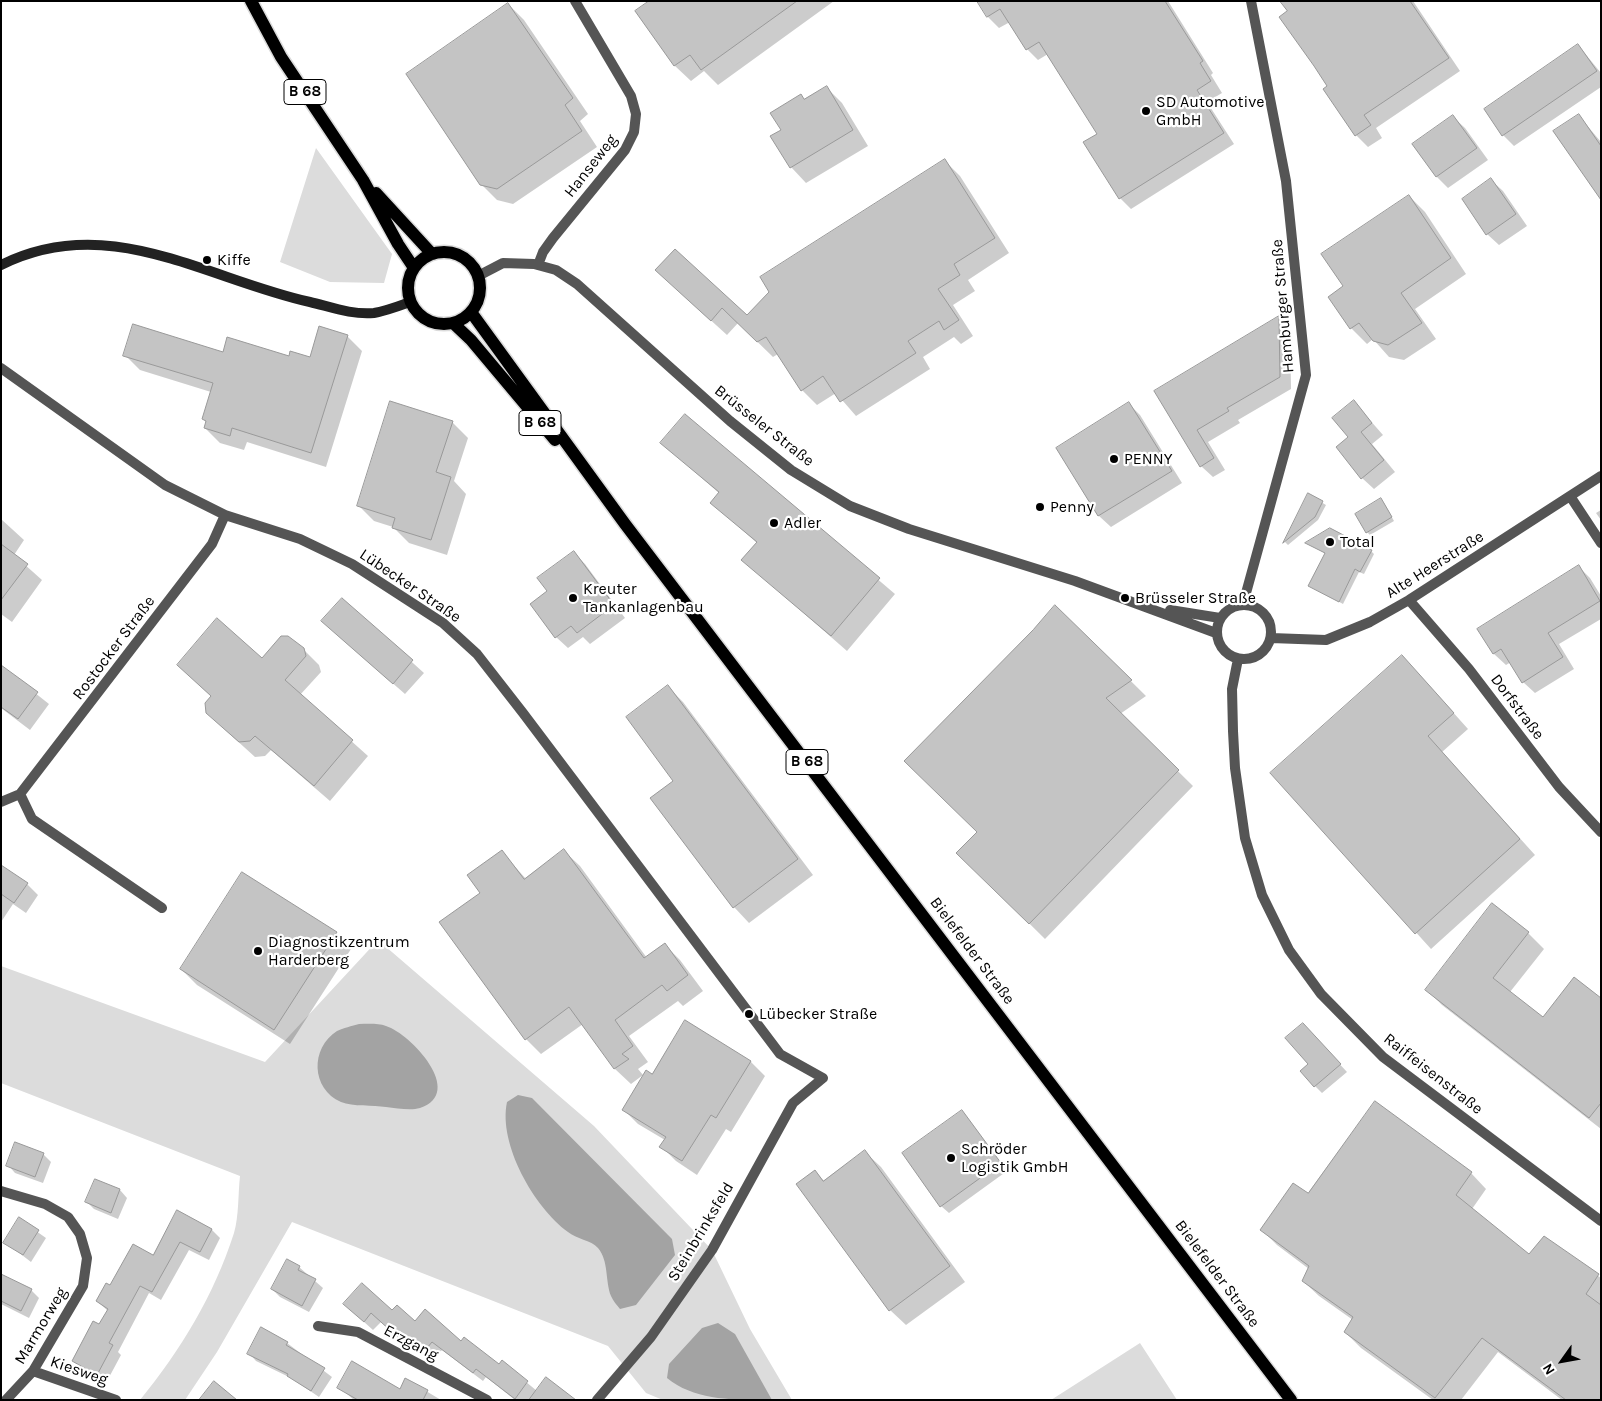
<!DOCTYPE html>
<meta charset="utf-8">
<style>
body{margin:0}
#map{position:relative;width:1602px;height:1401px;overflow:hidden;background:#fff;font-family:Karla,sans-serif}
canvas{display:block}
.frame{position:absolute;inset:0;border:2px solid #000;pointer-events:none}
.north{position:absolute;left:1537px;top:1336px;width:50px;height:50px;-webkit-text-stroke:4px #fff;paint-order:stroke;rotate:238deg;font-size:14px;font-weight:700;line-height:20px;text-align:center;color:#000}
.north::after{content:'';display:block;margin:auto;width:18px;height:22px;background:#000;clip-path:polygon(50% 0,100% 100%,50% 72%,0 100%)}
</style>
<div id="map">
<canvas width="1602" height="1401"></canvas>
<div class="frame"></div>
<div class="north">N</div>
</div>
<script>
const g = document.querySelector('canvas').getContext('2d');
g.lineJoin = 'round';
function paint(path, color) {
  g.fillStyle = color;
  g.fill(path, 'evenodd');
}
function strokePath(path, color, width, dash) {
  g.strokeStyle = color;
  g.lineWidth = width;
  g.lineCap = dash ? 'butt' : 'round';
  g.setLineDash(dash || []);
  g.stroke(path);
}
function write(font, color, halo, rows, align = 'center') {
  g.font = font + ' Karla,sans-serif';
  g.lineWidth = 4.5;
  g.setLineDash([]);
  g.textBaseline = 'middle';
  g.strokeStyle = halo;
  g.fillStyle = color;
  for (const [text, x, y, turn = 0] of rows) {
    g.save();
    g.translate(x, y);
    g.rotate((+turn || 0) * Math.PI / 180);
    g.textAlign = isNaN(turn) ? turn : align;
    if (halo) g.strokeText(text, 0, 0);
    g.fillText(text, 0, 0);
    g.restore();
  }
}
paint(new Path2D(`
 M316,148L392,254L384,283L330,282L280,262Z
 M378,940L594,1126L712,1250L750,1329L792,1400H663L646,1393L608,1346L292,1222L217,1352L185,1400H140C181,1350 214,1295 234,1233C239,1216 238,1194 240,1176L1,1083V966L265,1062Z
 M1140,1343L1177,1400H1051Z`), '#dcdcdc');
paint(new Path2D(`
 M359,1024C367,1024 378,1023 386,1026C411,1034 466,1093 420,1108C410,1111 397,1108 386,1107C373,1105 353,1107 341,1102C311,1089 310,1048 337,1031C343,1028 352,1026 359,1024Z
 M518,1095L532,1098L672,1239L675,1255L636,1305L620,1309C617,1305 613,1301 611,1296C605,1281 609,1261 598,1248C591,1240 576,1239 568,1232C534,1207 498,1144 507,1102Z
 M718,1323L735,1334L772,1400C735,1400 695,1401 667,1378L669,1364L702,1328Z`), '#a3a3a3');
paint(new Path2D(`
 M649,1H834L718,85L704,71L691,81L675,66L636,12Z
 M978,1H1168L1213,73L1211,75L1222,93L1207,102L1234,144L1131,209L1120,198L1099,134L1048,54L1038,60L1027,49L1010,22L999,28L988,17Z
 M1282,1H1413L1460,71L1376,128L1382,138L1368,147L1356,135Z
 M508,4L524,20L588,114L580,121L597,147L513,204L497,200L481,184Z
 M1578,45L1601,73V87L1514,146L1503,135Z
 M826,87L842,103L868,146L806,183L791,167L782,130Z
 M1579,116L1601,142V198Z
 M1453,117L1465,128L1488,160L1448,188L1437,177L1414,144Z
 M945,161L960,176L1009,253L968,280L975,291L953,305L973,336L961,344L954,337L923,357L930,369L856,416L836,393L817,405L802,390L778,354L773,357L738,323L727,335L672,285L747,316Z
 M1491,180L1503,191L1527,226L1499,245L1487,234Z
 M1409,196L1425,212L1466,274L1415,309L1436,339L1404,360L1389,357L1373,339L1367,344L1351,328L1330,297L1345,287Z
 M1278,318L1290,329L1291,389L1238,420L1240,423L1208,442L1225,470L1213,477L1201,466L1155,392Z
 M347,336L362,351L326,467L247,442L244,450L220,443L205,428L207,423L203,419L211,392L140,370L125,355L223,353L311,358Z
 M1354,402L1383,435L1372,444L1395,472L1374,489L1362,478L1350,437Z
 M1129,404L1140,415L1182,483L1111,527L1099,516L1057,448Z
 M685,415L895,594L847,651L743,560L757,543L712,503L720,494L662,443Z
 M452,422L468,438L454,481L466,494L447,555L409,543L393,527L374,521L358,505Z
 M1309,495L1326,505L1318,520L1288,545L1285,542Z
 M1384,503L1394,521L1370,535L1367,532Z
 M1601,510V520L1596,513Z
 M1,519L24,540L14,555L42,580L12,622L1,614Z
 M1307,543L1371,551L1374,554L1364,574L1359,572L1343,604L1310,586L1326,554Z
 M574,553L585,564L625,618L590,644L583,637L568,648L556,637L549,592Z
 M1578,566L1590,578L1601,596V619L1559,644L1574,669L1535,693L1523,682L1511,662L1506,665L1494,654L1479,629Z
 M342,599L424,673L405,694L334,632Z
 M1055,606L1146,696L1120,714L1193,786L1045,939L958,853L979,832L1034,631Z
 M303,649L319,665L321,672L300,695L368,756L330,801L271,750L265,756L255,757L223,728L207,712L212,697L178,665L262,660Z
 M1,666L49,704L30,730L1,708Z
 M1417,672L1468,729L1442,752L1535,855L1431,949L1272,773Z
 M668,687L683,702L813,875L749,923L734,907L675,781Z
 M564,851L580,866L647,958L665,945L680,960L703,991L683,1006L678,1001L629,1036L648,1062L638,1069L643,1075L631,1084L615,1069L583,1024L541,1054L526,1039L481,893L502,852L526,879Z
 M1,866L27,884L38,895L26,913L13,904L1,922Z
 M1492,905L1528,933L1544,949L1510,992L1543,1018L1601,999V1129L1442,1005L1426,989Z
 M336,933L351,949L290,1044L197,985L181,969Z
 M1310,1032L1347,1072L1322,1093L1315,1086L1310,1064Z
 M751,1062L765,1076L731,1132L726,1129L697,1175L676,1161L661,1146L665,1140L638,1124L623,1109L653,1076Z
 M1375,1103L1471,1173L1486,1189L1472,1209L1530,1256L1544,1237L1601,1278V1400H1562L1498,1352L1461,1400H1433L1361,1348L1345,1332L1353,1320L1319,1296L1303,1281L1309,1269L1277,1245L1261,1229L1308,1195Z
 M962,1111L1007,1171L949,1213L941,1206Z
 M16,1144L43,1154L51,1162L43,1183L15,1173L8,1165Z
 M865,1152L881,1167L965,1282L906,1325L890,1310L815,1171L825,1182Z
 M96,1180L120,1190L127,1198L118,1219L94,1209L87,1202Z
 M177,1212L212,1230L220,1238L209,1260L189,1250L161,1300L149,1293L118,1352L121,1355L106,1383L82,1370L74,1361L108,1311L97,1301L110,1287L154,1257Z
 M19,1219L46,1238L31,1262L5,1242Z
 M299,1267L323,1288L309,1312L280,1297L272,1289Z
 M1,1275L31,1290L39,1298L29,1318L1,1304Z
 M392,1312L461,1343L499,1365L502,1362L537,1391L530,1400H515L486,1377L483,1381L442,1350L433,1361L415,1345L411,1349L381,1322L373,1330L354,1313Z
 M287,1343L332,1377L319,1397L291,1378L256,1361L249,1353Z
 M406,1379L441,1400H354L339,1387L400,1390Z`), '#0003');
const building = new Path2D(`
 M649,1H797L701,70L690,55L674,66L635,11Z
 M977,1H1165L1203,61L1200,63L1211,81L1197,90L1224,133L1119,199L1083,142L1097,134L1039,42L1026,50L1000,9L987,17Z
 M1280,1H1410L1449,58L1364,115L1371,125L1355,136L1323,89L1327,86L1314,66L1279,17L1287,11Z
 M508,3L573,98L565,105L582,131L497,189L480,185L406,74Z
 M1578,44L1597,71L1502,136L1484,109Z
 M827,86L853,130L790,168L770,136L781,130L770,113L801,94L804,99Z
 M1579,114L1601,146V200L1553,131Z
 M1453,115L1477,148L1436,177L1412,144Z
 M945,159L995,238L954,264L960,275L938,289L959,320L944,330L939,321L908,341L916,353L840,402L823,376L801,391L766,337L757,342L722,308L711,321L655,270L675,249L747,315L769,292L760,277Z
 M1491,178L1516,214L1486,235L1462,199Z
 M1409,195L1451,258L1401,293L1422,323L1388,345L1373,341L1359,323L1350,329L1328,297L1343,286L1321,254Z
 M1279,316L1280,377L1227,408L1229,411L1197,430L1214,458L1200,467L1154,391Z
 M133,324L223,352L227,337L289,356L290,351L310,357L319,326L348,335L311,453L232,428L230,436L204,428L206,421L202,419L213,383L123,356Z
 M1354,400L1372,423L1361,432L1384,460L1361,479L1336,447L1348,437L1332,418Z
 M390,401L453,421L436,472L451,477L431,540L392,528L395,518L357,506Z
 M1129,402L1172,471L1098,516L1056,448Z
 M685,414L880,578L831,636L741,560L757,542L710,503L719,492L660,443Z
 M1308,493L1323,501L1315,517L1283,543Z
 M1381,498L1392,517L1366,533L1355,514Z
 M1330,528L1372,550L1360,572L1355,569L1339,602L1308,586L1325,553L1305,543Z
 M1,544L28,564L1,600Z
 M574,551L614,605L577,633L571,626L555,638L530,604L547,591L537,578Z
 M1579,565L1600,601L1548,633L1563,657L1522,683L1501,649L1493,654L1477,629Z
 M342,598L413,660L393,684L321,621Z
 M1055,605L1132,680L1106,698L1179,770L1029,924L956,853L977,832L904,761L1033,630Z
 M217,618L262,658L281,636H288L304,648L306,656L285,680L353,740L314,786L255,736L250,741L239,742L206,713L205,703L211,696L177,665Z
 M1402,655L1454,713L1428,736L1520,839L1415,934L1270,773Z
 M1,665L38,692L18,719L1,707Z
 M668,685L798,859L733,908L650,798L673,781L626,717Z
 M564,849L644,958L665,943L688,975L667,991L662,985L615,1020L633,1046L622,1054L629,1059L614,1069L569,1007L525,1040L439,922L480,893L467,875L502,850L524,879Z
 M1,865L28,883L14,903L1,894Z
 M242,872L337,932L274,1030L180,969Z
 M1492,903L1529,932L1493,978L1543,1017L1574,977L1601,998V1103L1589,1118L1425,990Z
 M685,1020L751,1061L716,1118L711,1115L682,1161L659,1147L666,1137L622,1110L646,1070L652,1074Z
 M1303,1023L1341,1064L1314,1087L1300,1071L1308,1064L1285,1038Z
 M1375,1101L1472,1172L1456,1195L1529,1254L1544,1236L1599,1274L1586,1294L1601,1305V1400H1566L1482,1338L1435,1398L1344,1332L1353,1317L1302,1281L1309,1266L1260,1230L1293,1183L1308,1193Z
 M962,1110L1001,1163L940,1207L902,1153Z
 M15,1142L44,1153L35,1177L6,1166Z
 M865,1150L950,1266L889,1311L796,1184L815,1170L823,1181Z
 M95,1179L120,1189L111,1213L85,1202Z
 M177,1210L212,1229L200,1252L180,1242L152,1292L140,1286L109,1343L113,1345L97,1375L72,1361L93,1321L99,1324L108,1309L96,1301L106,1283L110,1285L133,1244L153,1255Z
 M19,1217L39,1230L23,1255L3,1243Z
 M287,1259L300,1266L298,1270L316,1279L302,1306L271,1289Z
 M1,1274L32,1289L21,1311L1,1301Z
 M362,1283L392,1310L397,1305L415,1321L425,1309L461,1341L464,1337L499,1364L502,1360L528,1381L515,1399L476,1369L473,1373L432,1342L423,1353L405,1337L402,1341L371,1313L364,1322L343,1304Z
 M261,1327L288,1342L286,1345L325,1368L311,1391L287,1376L288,1374L247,1354Z
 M352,1361L400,1389L405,1378L428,1390L423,1400H358L337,1388Z
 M546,1377L576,1400H529Z
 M214,1381L237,1400H199Z`);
paint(building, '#c4c4c4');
strokePath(building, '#999', 1);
const primary = new Path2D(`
 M251,1L281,57L363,180L398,244L414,268
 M376,193L432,254
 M408 288a36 36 0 1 1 72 0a36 36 0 1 1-72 0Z
 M471,312L625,524L1291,1400
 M453,323L471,340L555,440`);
strokePath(primary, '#dbdbdb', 15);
strokePath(new Path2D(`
 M538,265L543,252L553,238L625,150L634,132L636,114L631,96L575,1
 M478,276L503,263L534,264L556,270L577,284L730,421L791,470L850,506L909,529L1075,581L1216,633
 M1,368L165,485L225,515L300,539L352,564L443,623L477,654L523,713L780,1054L823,1078L793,1103L712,1250L651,1337L597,1400
 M1570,496L1601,543
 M1409,600L1469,669L1559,787L1601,832
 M1243,604L1306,375L1286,181L1251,1
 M1217 632a27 27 0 1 1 54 0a27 27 0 1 1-54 0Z
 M1170,610L1220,618
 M1271,638L1326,640L1370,622L1409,600L1601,476
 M1238,659L1232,689L1233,731L1235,768L1245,838L1262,895L1289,950L1321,994L1383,1057L1601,1221
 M20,794L212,544L225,515
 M1,802L20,794L32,819L162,908
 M1,1191L45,1204L68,1217L80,1234L87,1258L83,1286L33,1371L6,1400
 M318,1326L358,1332L487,1400
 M33,1371L116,1400`), '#555', 10);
strokePath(new Path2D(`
 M1,265C109,211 206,279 310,302C331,307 352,315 374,313C386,311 399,306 410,302`), '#222', 10);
strokePath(primary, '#000', 12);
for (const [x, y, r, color] of [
 [1146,111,5,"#000"],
 [207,260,5,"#000"],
 [1114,459,5,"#000"],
 [1040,507,5,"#000"],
 [774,523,5,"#000"],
 [1330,542,5,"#000"],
 [573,598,5,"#000"],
 [1125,598,5,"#000"],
 [258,951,5,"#000"],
 [749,1014,5,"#000"],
 [951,1158,5,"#000"]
]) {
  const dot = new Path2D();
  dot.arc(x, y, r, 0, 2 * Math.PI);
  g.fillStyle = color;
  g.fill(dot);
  strokePath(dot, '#fff', 2);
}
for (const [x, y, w] of [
 [305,92,42],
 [540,423,42],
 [807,762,42]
]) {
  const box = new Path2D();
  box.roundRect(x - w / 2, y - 12.5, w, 25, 4);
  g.fillStyle = '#fff';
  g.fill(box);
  strokePath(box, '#000', 1);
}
write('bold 15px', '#000', null, [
 ["B 68",305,92],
 ["B 68",540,423],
 ["B 68",807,762]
]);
write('16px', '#000', '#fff', [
 ["SD Automotive",1156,102],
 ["GmbH",1156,120],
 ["Kiffe",217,260],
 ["PENNY",1124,459],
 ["Penny",1050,507],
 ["Adler",784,523],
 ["Total",1340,542],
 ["Kreuter",583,589],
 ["Tankanlagenbau",583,607],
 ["Brüsseler Straße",1135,598],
 ["Diagnostikzentrum",268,942],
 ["Harderberg",268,960],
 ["Lübecker Straße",759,1014],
 ["Schröder",961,1149],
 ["Logistik GmbH",961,1167]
], 'left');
write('16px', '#000', '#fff', [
 ["Hanseweg",591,166,-52],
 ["Hamburger Straße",1283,306,-95],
 ["Brüsseler Straße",764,426,38],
 ["Alte Heerstraße",1435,565,-32],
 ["Lübecker Straße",410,586,34],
 ["Rostocker Straße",114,648,-53],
 ["Dorfstraße",1517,707,53],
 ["Bielefelder Straße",972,951,53],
 ["Raiffeisenstraße",1433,1074,38],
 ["Steinbrinksfeld",701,1232,-59],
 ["Bielefelder Straße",1217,1274,53],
 ["Marmorweg",41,1326,-59],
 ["Erzgang",411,1343,28],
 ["Kiesweg",79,1371,19]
]);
</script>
